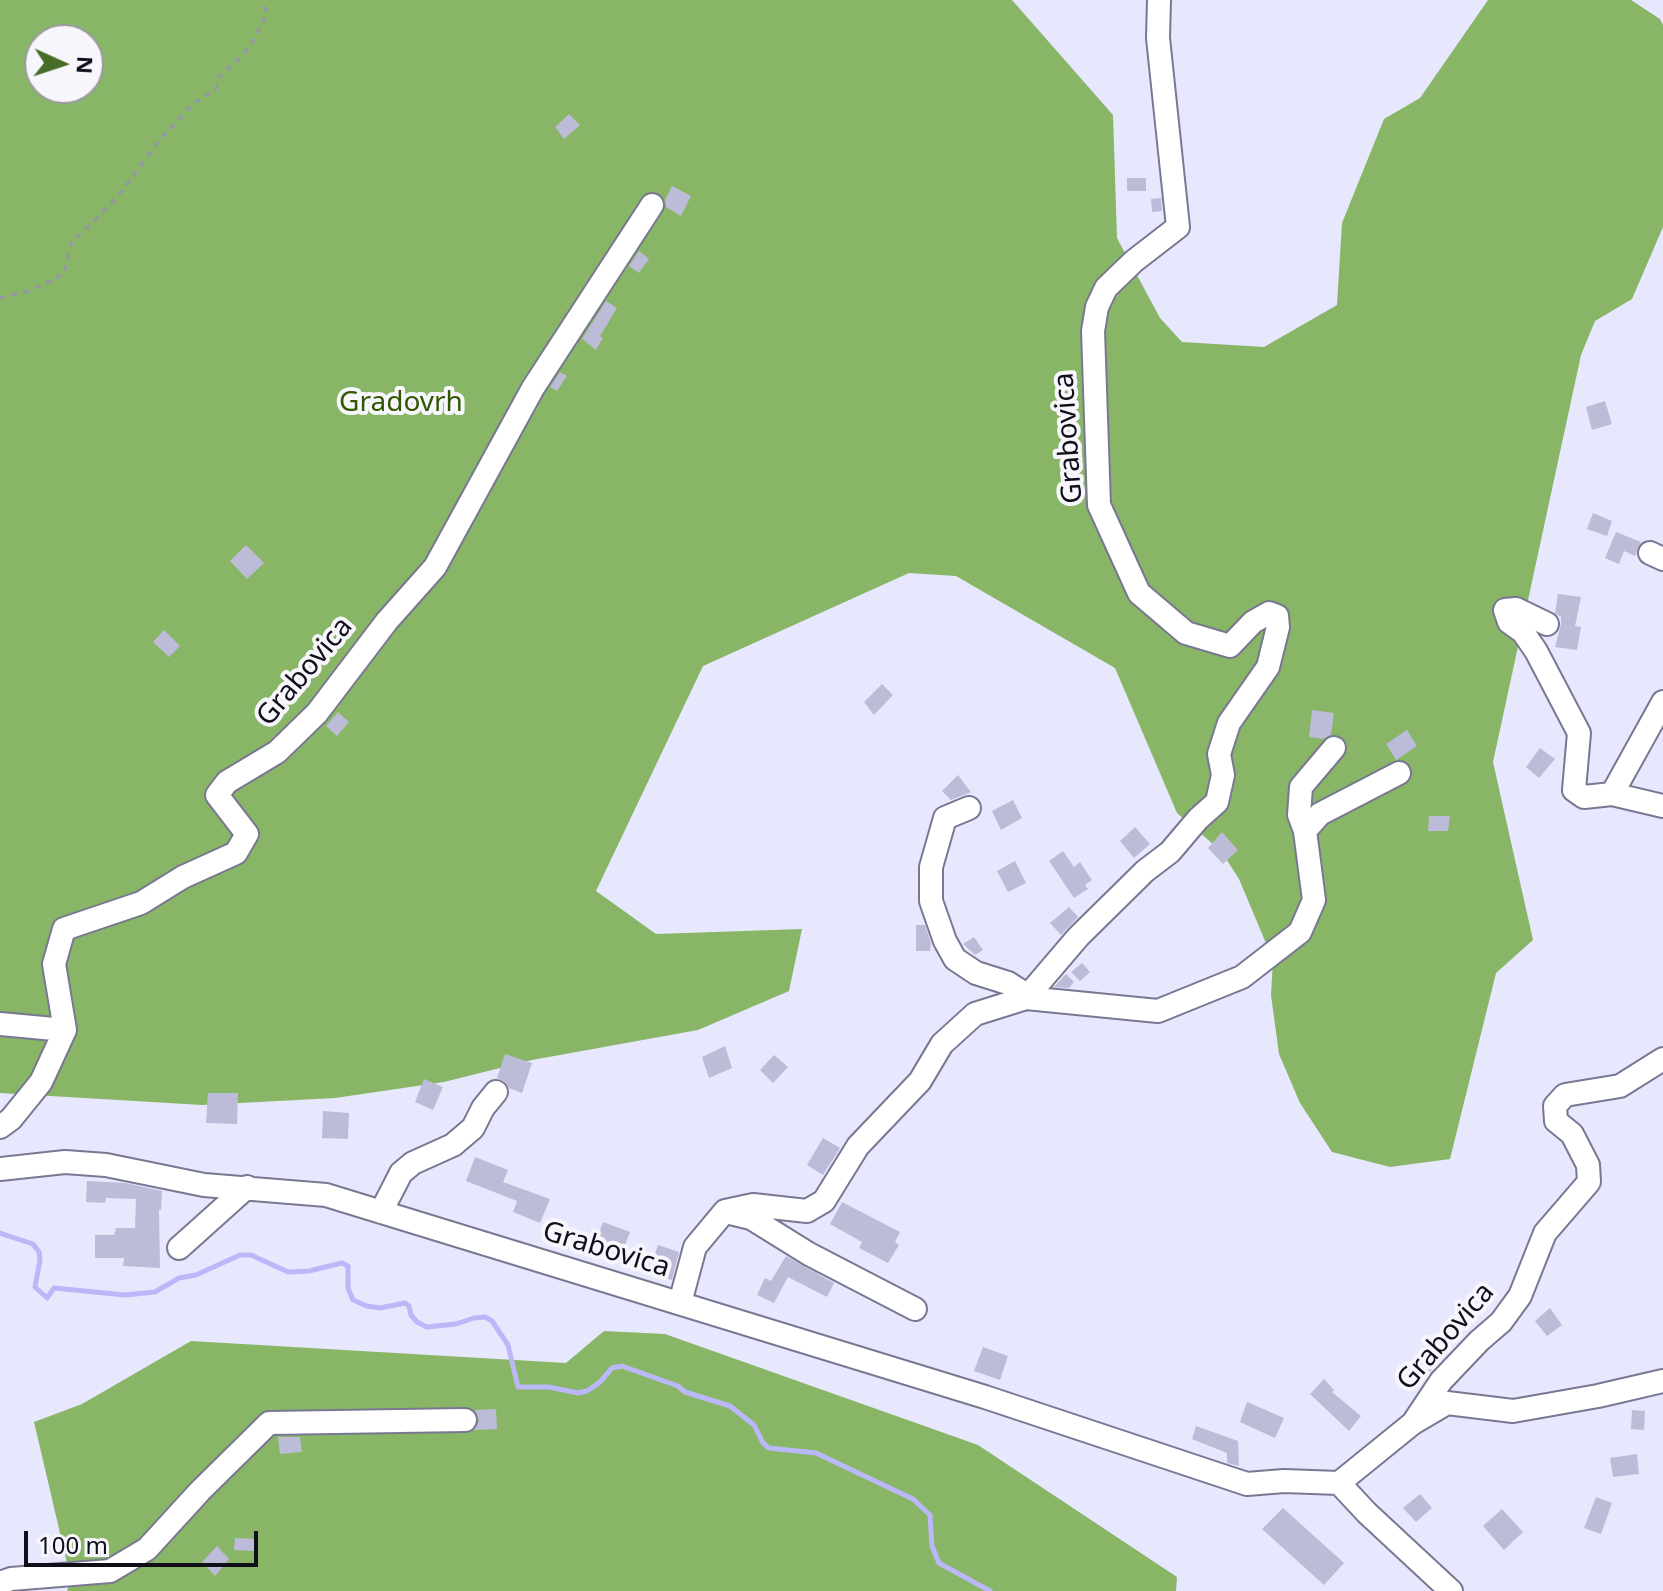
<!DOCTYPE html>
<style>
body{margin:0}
#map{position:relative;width:1663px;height:1591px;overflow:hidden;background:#e7e7fe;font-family:"Noto Sans",sans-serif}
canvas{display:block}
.north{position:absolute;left:24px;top:24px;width:80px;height:80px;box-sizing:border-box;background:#f6f6fc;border:2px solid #9a9aa1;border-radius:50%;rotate:93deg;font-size:22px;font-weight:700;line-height:32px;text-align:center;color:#100f19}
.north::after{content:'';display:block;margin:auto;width:28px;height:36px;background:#476d26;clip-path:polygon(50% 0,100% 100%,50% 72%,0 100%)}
.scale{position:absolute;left:24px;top:1531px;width:234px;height:36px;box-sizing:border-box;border:4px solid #100f19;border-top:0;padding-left:10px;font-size:24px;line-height:28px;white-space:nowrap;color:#100f19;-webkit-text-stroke:6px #f6f6fc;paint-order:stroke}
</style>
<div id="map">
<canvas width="1663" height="1591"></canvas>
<div class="north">N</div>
<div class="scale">100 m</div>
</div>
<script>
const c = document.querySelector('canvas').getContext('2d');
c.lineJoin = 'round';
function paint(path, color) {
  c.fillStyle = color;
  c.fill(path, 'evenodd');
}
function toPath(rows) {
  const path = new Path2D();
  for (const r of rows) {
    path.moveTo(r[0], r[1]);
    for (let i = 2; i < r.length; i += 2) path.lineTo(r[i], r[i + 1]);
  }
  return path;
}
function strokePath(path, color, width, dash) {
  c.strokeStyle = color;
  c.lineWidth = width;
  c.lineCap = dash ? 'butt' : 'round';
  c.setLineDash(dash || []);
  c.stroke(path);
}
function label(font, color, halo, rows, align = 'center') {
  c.font = font + ' "Noto Sans",sans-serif';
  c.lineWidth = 8;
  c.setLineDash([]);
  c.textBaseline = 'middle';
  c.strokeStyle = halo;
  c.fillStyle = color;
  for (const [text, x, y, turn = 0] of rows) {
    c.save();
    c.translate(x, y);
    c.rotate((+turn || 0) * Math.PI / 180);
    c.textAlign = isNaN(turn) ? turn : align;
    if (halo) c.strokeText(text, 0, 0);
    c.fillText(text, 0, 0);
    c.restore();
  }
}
paint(toPath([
 [0,0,1012,0,1113,115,1117,238,1160,318,1182,342,1264,347,1337,305,1342,223,1384,119,1420,98,1488,0,1631,0,1660,19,1663,25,1663,227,1632,299,1595,321,1581,355,1493,762,1533,940,1496,973,1450,1159,1390,1167,1332,1152,1300,1103,1279,1054,1271,995,1273,960,1239,879,1221,851,1177,813,1115,668,956,576,909,573,703,666,596,891,656,934,802,929,789,991,698,1030,532,1060,444,1082,335,1098,202,1105,0,1093],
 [40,40,88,40,88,88,40,88],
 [604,1331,665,1334,978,1445,1177,1577,1176,1591,67,1591,71,1580,34,1422,82,1404,191,1341,566,1363]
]), '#88b566');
strokePath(toPath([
 [0,1233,33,1244,39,1252,40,1260,35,1287,47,1298,54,1288,125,1295,155,1292,179,1278,196,1275,240,1255,251,1255,288,1272,309,1271,342,1263,348,1266,348,1288,353,1300,367,1306,380,1308,405,1303,409,1306,411,1315,417,1322,427,1327,456,1324,474,1318,485,1317,492,1321,508,1345,518,1387,549,1387,578,1393,587,1391,600,1382,612,1368,622,1366,678,1386,685,1392,730,1406,754,1425,763,1443,769,1448,816,1453,913,1499,930,1515,932,1546,939,1563,990,1591]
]), '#bbb8fa', 5);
paint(toPath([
 [569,114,580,125,564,139,555,127],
 [1127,178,1146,178,1146,191,1127,191],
 [672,186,691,196,681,216,666,207,665,200],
 [1161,198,1162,211,1152,212,1151,199],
 [639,251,649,259,639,273,629,266],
 [606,301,617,308,600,336,603,338,596,350,582,339],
 [560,372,567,376,557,391,550,387],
 [1605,401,1612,424,1592,430,1586,407],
 [1593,513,1612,521,1607,536,1587,529],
 [1616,532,1641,542,1635,556,1624,551,1619,564,1605,558],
 [246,545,264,563,247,579,230,561],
 [1558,594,1581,597,1575,626,1581,627,1577,650,1555,647,1561,624,1561,617,1555,613],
 [164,630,180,646,169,657,153,642],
 [882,684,893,695,874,715,864,702],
 [1312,710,1334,713,1331,735,1323,739,1309,737],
 [338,712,349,722,337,736,326,726],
 [1407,730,1417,746,1396,760,1386,744],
 [1540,748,1555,759,1539,778,1526,767],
 [958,775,971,792,951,800,942,791],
 [1013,800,1022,818,1001,830,992,811],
 [1429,816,1450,816,1448,831,1428,831],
 [1135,827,1150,844,1134,858,1120,841],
 [1222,832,1238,850,1223,864,1208,848],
 [1063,851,1074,867,1080,862,1092,880,1085,885,1088,889,1074,898,1049,861],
 [1015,861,1026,883,1008,892,997,871],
 [1069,907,1078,917,1061,935,1050,923],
 [916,925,925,925,931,943,930,951,916,951],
 [974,937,983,950,975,955,963,944],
 [1082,963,1090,972,1080,981,1071,972],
 [1066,974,1074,982,1069,988,1054,987],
 [725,1046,732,1068,709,1078,702,1057],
 [505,1054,532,1063,522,1093,509,1088,505,1082,497,1078],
 [774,1055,788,1067,773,1083,760,1070],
 [424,1079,443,1087,433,1110,415,1102],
 [208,1093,238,1093,237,1124,206,1123],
 [323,1111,349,1113,348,1139,322,1138],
 [823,1138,840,1148,823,1175,807,1165],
 [475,1157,508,1170,503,1182,550,1199,540,1223,513,1212,517,1201,466,1181],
 [87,1181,125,1183,162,1191,161,1210,159,1210,160,1268,123,1266,124,1258,95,1258,95,1235,114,1235,116,1228,135,1228,136,1199,106,1198,105,1203,86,1202],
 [842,1202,900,1232,895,1242,899,1245,888,1263,859,1248,862,1242,830,1224],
 [603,1222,630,1232,621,1256,594,1247],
 [658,1245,679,1252,672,1280,649,1273],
 [786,1256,834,1283,827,1297,788,1277,774,1303,757,1295,765,1278,771,1281],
 [1550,1308,1562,1325,1547,1336,1535,1321],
 [983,1347,1008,1356,1000,1380,974,1371],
 [1421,1357,1433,1369,1414,1386,1402,1374],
 [1324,1379,1334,1390,1332,1392,1361,1416,1349,1431,1310,1394],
 [1247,1402,1284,1418,1275,1438,1240,1422],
 [496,1409,497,1429,474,1430,479,1421,475,1410],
 [1632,1410,1645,1411,1644,1430,1631,1429],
 [1196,1426,1238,1441,1239,1466,1227,1463,1227,1453,1192,1439],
 [278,1437,300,1437,302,1452,280,1454],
 [1637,1454,1639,1474,1613,1477,1610,1458],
 [1420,1494,1432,1508,1416,1522,1403,1508],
 [1596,1497,1612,1503,1601,1534,1584,1528],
 [1283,1508,1344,1563,1324,1585,1262,1529],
 [1502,1509,1523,1532,1504,1550,1483,1526],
 [235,1538,255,1539,254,1551,234,1550],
 [217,1546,229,1559,215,1576,202,1562]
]), '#bcbcd8');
const minor = toPath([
 [1650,553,1663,559],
 [1547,624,1516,609,1505,610,1509,622,1523,632,1536,651,1579,733,1574,790,1584,797,1612,794],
 [1663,702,1612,794,1663,806],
 [969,808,945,818,931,867,931,901,945,941,955,959,976,973,1008,983,1022,992,1026,998,1078,937,1145,871,1170,852,1198,819,1217,802,1223,775,1219,754,1229,723,1268,667,1278,627,1277,616,1269,613,1253,622,1230,646,1186,633,1139,593,1099,505,1093,331,1097,307,1106,288,1134,261,1178,227,1158,38,1159,0],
 [1305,831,1320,814,1399,773],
 [0,1024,65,1030],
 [0,1127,11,1119,41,1082,65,1030,54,964,64,929,141,903,183,877,236,853,247,834,217,795,227,782,277,752,317,713,387,621,435,567,533,388,652,205],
 [0,1169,65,1162,106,1165,204,1185,326,1195,985,1397,1247,1484,1284,1481,1339,1483,1367,1513,1451,1591],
 [381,1212,401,1173,413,1163,453,1145,473,1128,483,1108,496,1092],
 [726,1212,751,1218,809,1254,915,1309],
 [179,1248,247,1187],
 [680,1303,695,1247,725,1211,753,1205,807,1211,824,1201,858,1146,920,1081,942,1044,975,1014,1026,998,1158,1011,1242,977,1300,932,1314,900,1305,831,1299,815,1301,787,1334,748],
 [1413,1423,1441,1381,1479,1341,1501,1322,1520,1296,1545,1233,1589,1182,1588,1165,1572,1134,1556,1121,1555,1106,1565,1095,1620,1086,1663,1059],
 [1339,1483,1413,1423,1447,1403,1513,1411,1598,1396,1663,1381],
 [0,1583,11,1579,110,1571,147,1549,200,1491,269,1423,465,1420]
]);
strokePath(minor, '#797892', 26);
strokePath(toPath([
 [0,298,32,290,64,274,71,244,118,196,161,138,193,104,216,89,218,78,241,57,252,43,267,14,263,0]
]), '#9796a9', 3, [6, 6]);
strokePath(minor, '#fff', 22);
label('28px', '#315800', '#f6f6fc', [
 ["Gradovrh",401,403]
]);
label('28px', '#100f19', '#f6f6fc', [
 ["Grabovica",1069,438,-94],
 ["Grabovica",305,672,-50],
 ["Grabovica",606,1250,17],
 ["Grabovica",1446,1337,-49]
]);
</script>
